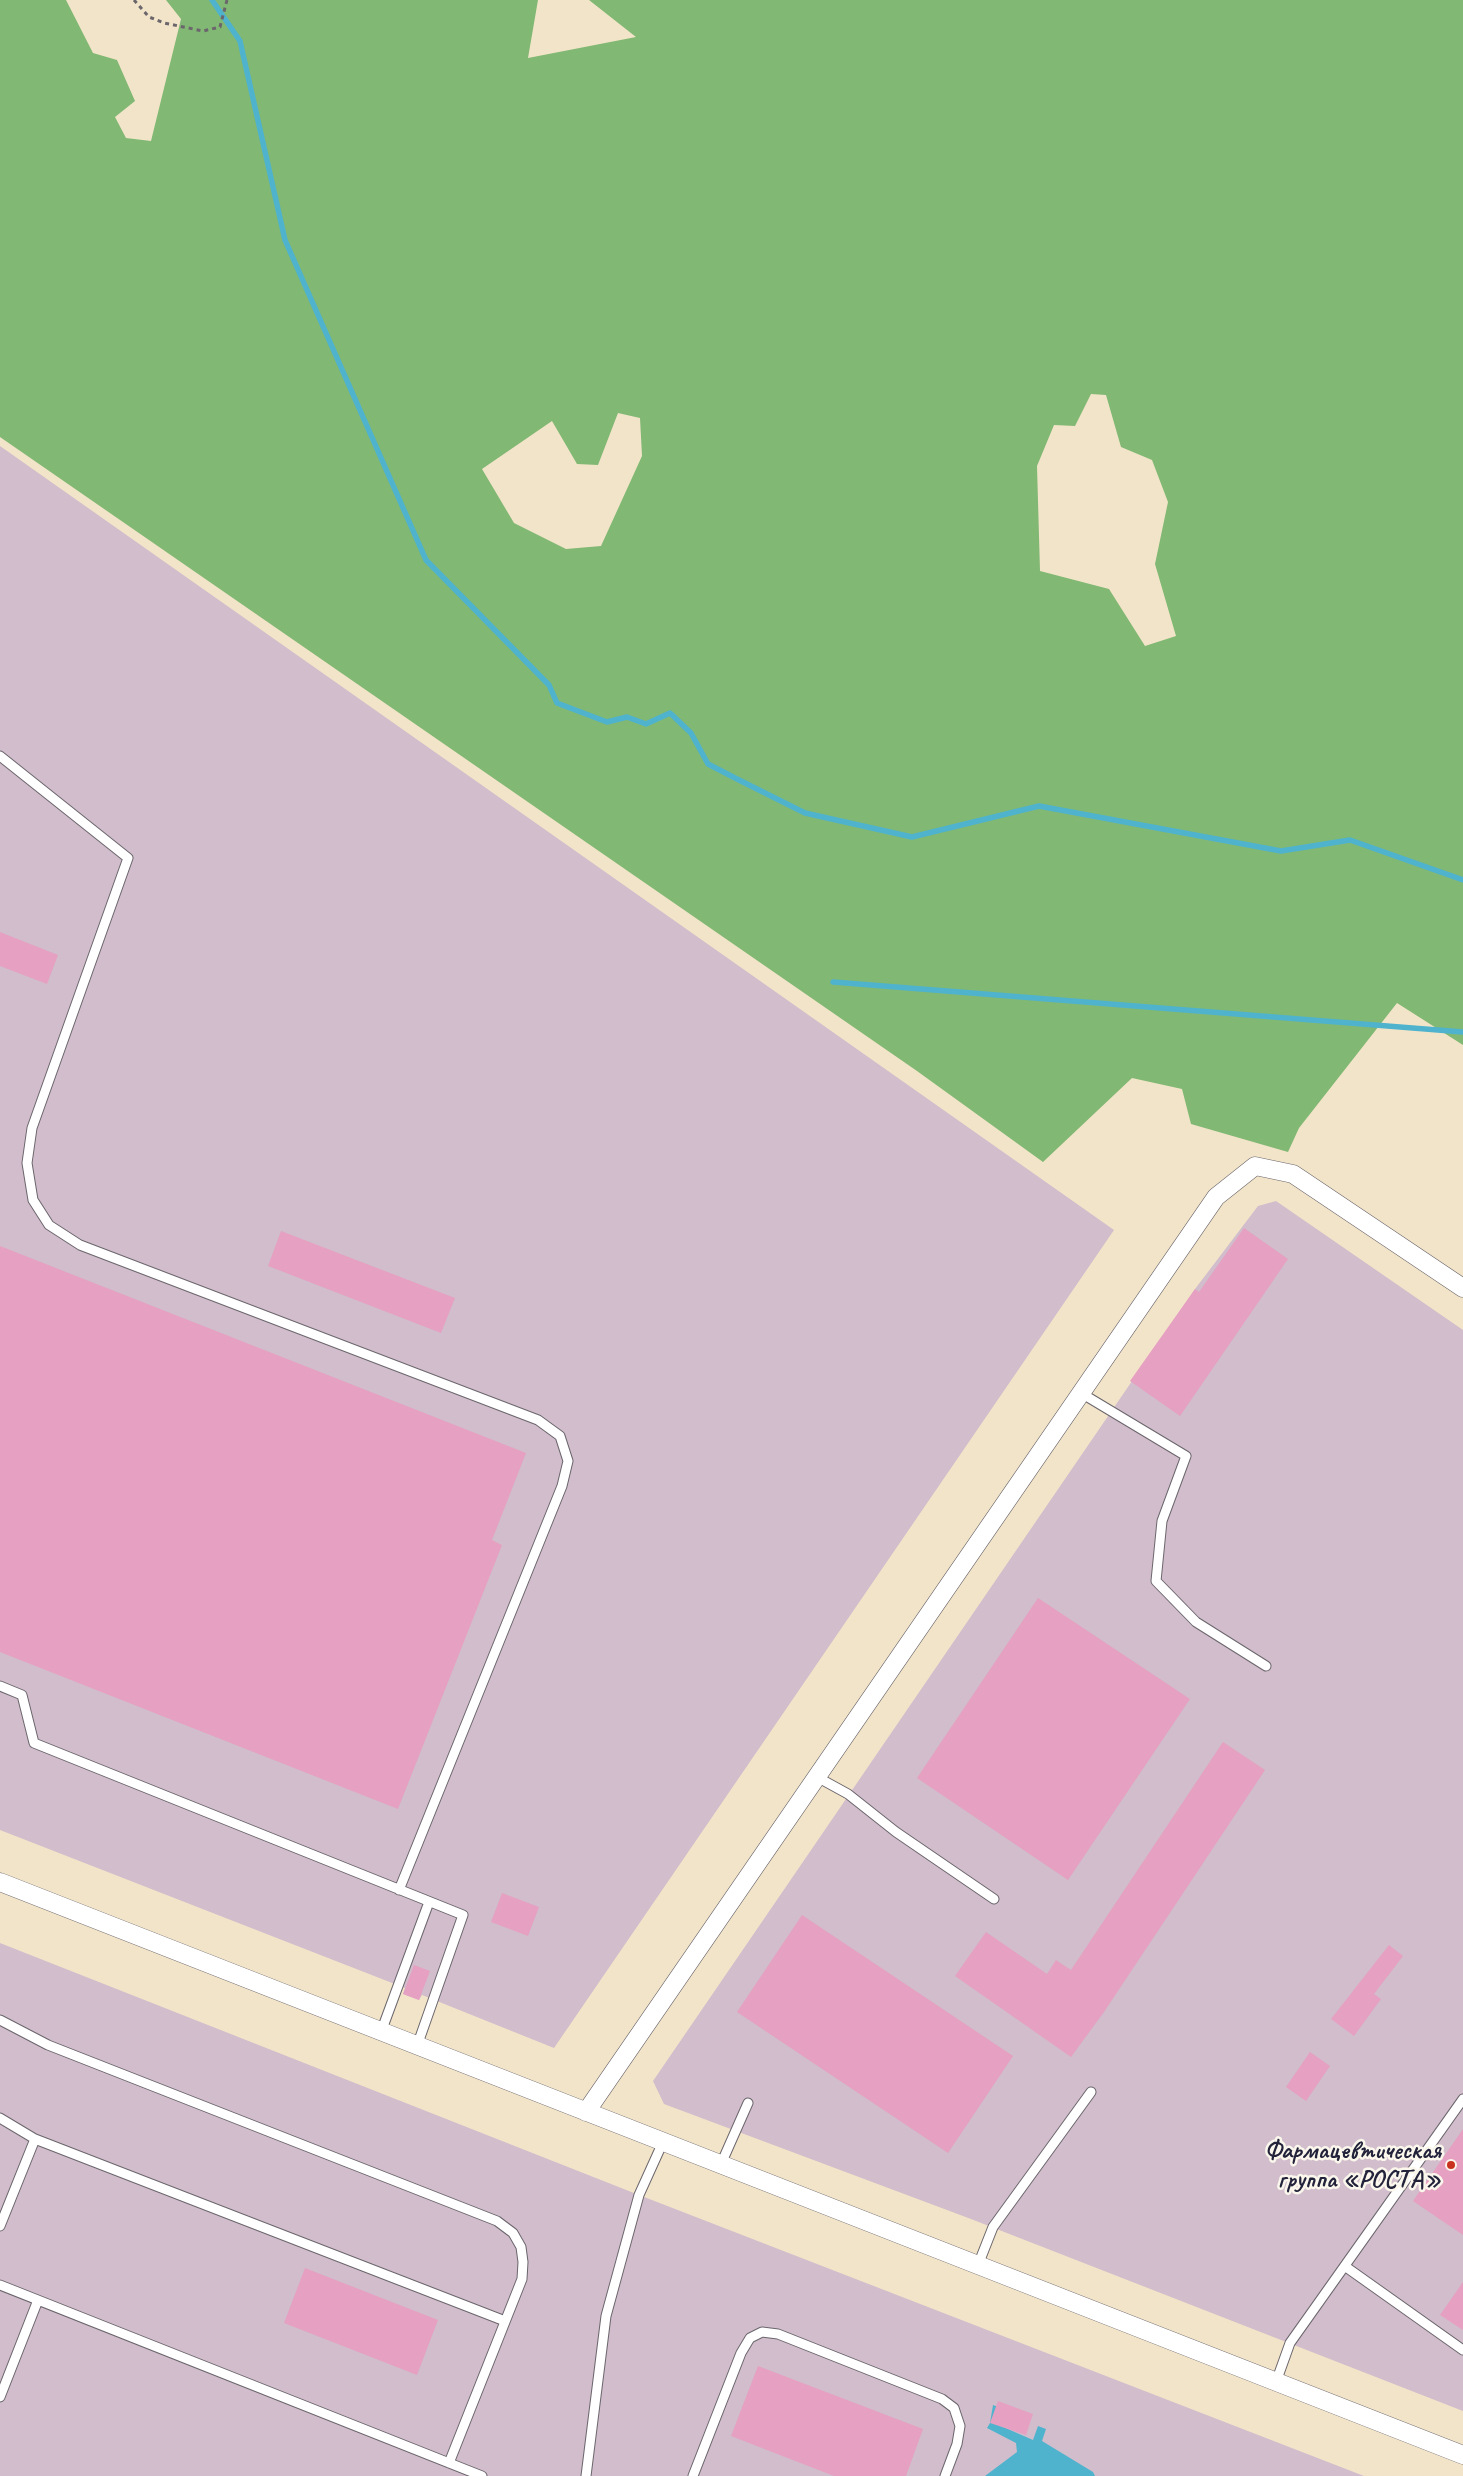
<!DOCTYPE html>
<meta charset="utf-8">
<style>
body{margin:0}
canvas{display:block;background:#f2e4c8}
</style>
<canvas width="1463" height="2476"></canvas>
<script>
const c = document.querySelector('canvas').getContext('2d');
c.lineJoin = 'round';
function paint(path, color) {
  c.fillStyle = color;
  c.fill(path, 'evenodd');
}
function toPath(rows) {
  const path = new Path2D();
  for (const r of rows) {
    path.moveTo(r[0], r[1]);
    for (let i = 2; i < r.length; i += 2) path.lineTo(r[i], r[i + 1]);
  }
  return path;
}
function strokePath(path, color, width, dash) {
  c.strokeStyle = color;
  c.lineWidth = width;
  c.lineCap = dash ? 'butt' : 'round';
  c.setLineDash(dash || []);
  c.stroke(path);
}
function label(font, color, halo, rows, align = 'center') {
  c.font = font + ' Caveat,sans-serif';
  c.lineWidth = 5;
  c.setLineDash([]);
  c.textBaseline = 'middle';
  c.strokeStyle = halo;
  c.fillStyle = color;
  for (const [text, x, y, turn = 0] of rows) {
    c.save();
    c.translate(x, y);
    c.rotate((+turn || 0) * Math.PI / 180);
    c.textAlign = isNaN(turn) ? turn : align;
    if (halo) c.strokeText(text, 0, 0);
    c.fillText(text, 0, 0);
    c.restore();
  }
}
paint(toPath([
 [0,446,1114,1230,554,2048,422,1995,419,2000,403,1994,405,1988,0,1830],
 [1276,1201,1463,1330,1463,2411,971,2219,664,2104,653,2081,1195,1289,1258,1206],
 [0,1943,639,2195,1364,2476,0,2476]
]), '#d1bdcc');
paint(toPath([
 [0,0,66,0,93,53,117,60,135,101,115,117,126,138,151,141,181,19,166,0,538,0,528,58,636,37,589,0,1463,0,1463,1045,1397,1003,1299,1128,1288,1152,1191,1124,1182,1089,1132,1078,1043,1162,917,1071,0,437],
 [1091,394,1106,395,1121,447,1152,460,1168,502,1155,564,1176,636,1145,646,1109,589,1040,571,1037,466,1054,425,1075,426],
 [618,413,640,418,642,456,601,546,566,549,514,523,482,469,552,421,577,464,598,465]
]), '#81b874');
paint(toPath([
 [993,2405,1006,2410,1001,2426,1033,2440,1038,2426,1046,2429,1042,2441,1093,2472,1095,2476,985,2476,1017,2452,1016,2443,987,2428,990,2423]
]), '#4fb3ce');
strokePath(toPath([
 [212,0,240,41,285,240,426,560,549,685,557,703,607,722,627,717,646,724,670,713,691,733,708,764,737,779,805,813,912,837,1039,806,1281,851,1350,840,1463,880],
 [833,982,1463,1032]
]), '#4fb3ce', 5.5);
paint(toPath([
 [0,932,58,955,47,984,0,966],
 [1244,1228,1288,1259,1180,1416,1130,1381,1195,1289,1199,1292],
 [281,1231,455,1298,441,1333,268,1266],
 [0,1246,526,1453,492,1540,502,1545,398,1809,0,1652],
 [1038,1598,1190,1699,1068,1880,917,1778],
 [1223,1742,1265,1770,1104,2012,1071,2057,955,1976,986,1932,1047,1974,1056,1960,1071,1970],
 [502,1893,539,1907,528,1936,491,1922],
 [802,1915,1013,2056,948,2153,737,2012],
 [1389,1945,1403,1956,1374,1994,1381,1999,1354,2036,1331,2019],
 [414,1965,430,1971,419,2000,403,1994],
 [1310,2052,1330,2066,1306,2101,1286,2087],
 [1463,2129,1463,2235,1413,2201],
 [305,2268,438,2320,417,2375,284,2323],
 [1463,2282,1463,2330,1440,2315],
 [758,2366,923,2429,906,2476,834,2476,731,2436],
 [998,2401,1033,2414,1026,2435,990,2423]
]), '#e6a0c1');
const lane = toPath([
 [0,756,128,858,32,1128,27,1163,33,1200,49,1225,80,1245,538,1420,560,1436,568,1461,562,1486,399,1890],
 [1081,1393,1186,1456,1162,1521,1156,1581,1196,1622,1266,1666],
 [0,1686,22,1695,34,1743,463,1915,417,2046],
 [817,1777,848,1794,896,1832,994,1899],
 [0,2020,48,2045,497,2221,513,2233,521,2247,523,2262,522,2279,449,2463],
 [381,2032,429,1902],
 [0,2118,35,2139,505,2321],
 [721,2164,748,2103],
 [0,2226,35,2139],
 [978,2265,993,2227,1091,2092],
 [1346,2267,1463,2350],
 [0,2285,482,2476],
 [1276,2382,1290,2343,1463,2099],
 [0,2397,38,2300],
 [586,2476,606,2316,639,2195,663,2142],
 [693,2476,741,2353,750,2338,762,2332,778,2334,942,2399,954,2408,960,2426,957,2444,945,2476]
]);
const street = toPath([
 [0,1882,1463,2455],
 [586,2112,1216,1197,1255,1166,1293,1174,1463,1288]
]);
strokePath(lane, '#6b666c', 11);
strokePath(street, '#6b666c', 19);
strokePath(toPath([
 [134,0,149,17,164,23,203,31,220,27,227,0]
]), '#6b666c', 3, [4, 4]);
strokePath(lane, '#fff', 9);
strokePath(street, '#fff', 18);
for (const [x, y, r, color] of [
 [1451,2165,5,"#c8321e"]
]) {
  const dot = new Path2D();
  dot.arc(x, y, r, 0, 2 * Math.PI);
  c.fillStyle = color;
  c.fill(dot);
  strokePath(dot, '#fbf7ec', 2);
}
label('bold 25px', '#22223b', '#fbf7ec', [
 ["Фармацевтическая",1441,2151],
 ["группа «РОСТА»",1441,2180]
], 'right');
</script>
